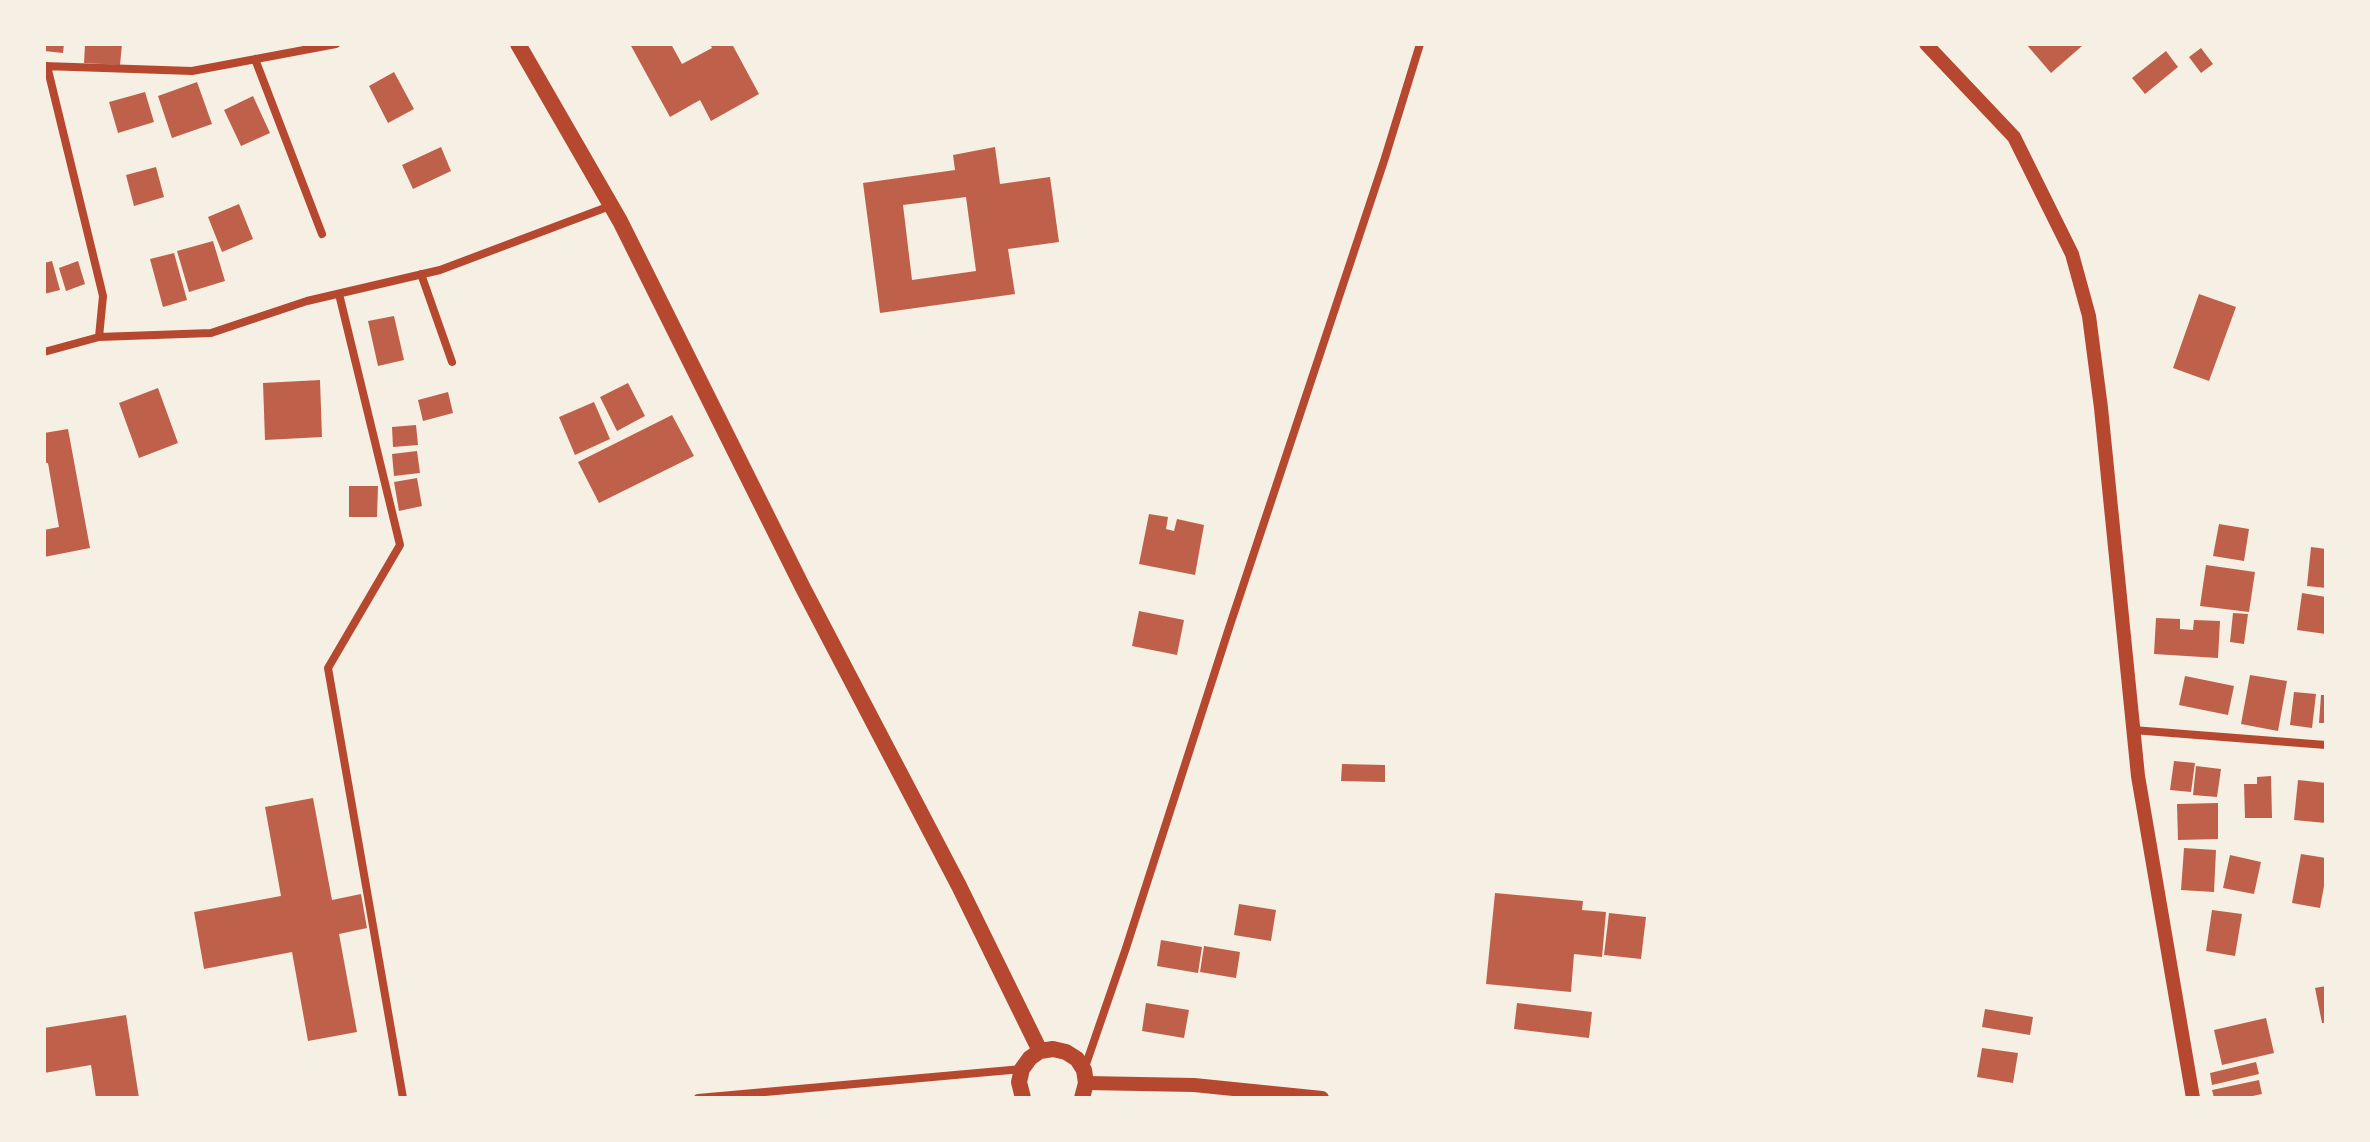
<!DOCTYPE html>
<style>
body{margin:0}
#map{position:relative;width:2370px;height:1142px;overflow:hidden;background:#f6efe4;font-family:Inter,sans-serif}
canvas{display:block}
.frame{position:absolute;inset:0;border:46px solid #f6efe4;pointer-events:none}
</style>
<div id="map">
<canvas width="2370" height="1142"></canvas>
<div class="frame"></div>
</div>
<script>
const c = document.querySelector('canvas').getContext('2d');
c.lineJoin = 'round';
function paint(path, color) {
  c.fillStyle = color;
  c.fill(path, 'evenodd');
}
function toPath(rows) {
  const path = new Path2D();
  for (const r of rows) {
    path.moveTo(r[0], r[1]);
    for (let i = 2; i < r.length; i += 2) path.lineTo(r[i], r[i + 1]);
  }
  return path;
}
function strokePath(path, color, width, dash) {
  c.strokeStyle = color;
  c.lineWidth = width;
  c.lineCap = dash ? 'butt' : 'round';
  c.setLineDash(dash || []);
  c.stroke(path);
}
paint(toPath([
 [44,44,64,44,63,53,44,51],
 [85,44,122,44,120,65,84,63],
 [630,44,671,44,682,64,712,48,710,44,732,44,759,94,711,121,700,100,670,117],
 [2026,44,2080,44,2082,46,2051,73],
 [2201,48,2213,64,2201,73,2189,57],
 [2166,51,2178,67,2145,94,2132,78],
 [394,72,414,109,388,123,369,86],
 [197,82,212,124,172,138,158,96],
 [145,92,154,122,118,133,109,102],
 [253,96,270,133,241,146,224,110],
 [441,147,451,171,413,189,402,165],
 [995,147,1000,184,1050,177,1059,242,1008,249,1015,294,880,313,863,183,955,170,953,155],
 [966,197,976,271,912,280,903,205],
 [156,167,164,197,134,206,126,175],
 [239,204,253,239,222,252,208,217],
 [213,241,225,281,189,292,177,251],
 [174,253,187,300,163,307,150,259],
 [52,261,60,290,44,294,44,263],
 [78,261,85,284,66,291,59,268],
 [2199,294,2236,307,2209,381,2173,368],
 [394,316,404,360,378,366,368,321],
 [320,380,322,437,265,440,263,383],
 [628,383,645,416,617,431,600,397],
 [158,388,178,443,139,458,119,403],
 [448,392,453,413,423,421,418,400],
 [594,402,610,439,575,455,559,417],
 [672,415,694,456,599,503,578,462],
 [416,425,418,445,393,447,392,427],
 [68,429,90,548,44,557,44,530,59,527,48,463,44,463,44,433],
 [417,451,420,473,394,476,392,454],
 [417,478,422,506,399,511,394,482],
 [349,486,378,486,377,517,349,517],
 [1149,514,1168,517,1166,529,1174,531,1177,519,1204,525,1195,575,1139,564],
 [2219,524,2249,529,2244,561,2213,556],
 [2311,547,2326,549,2326,588,2307,586],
 [2206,565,2255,572,2249,612,2200,606],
 [2302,593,2326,597,2326,634,2297,630],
 [1139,611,1184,620,1177,655,1132,646],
 [2233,613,2248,614,2244,644,2230,642],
 [2156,618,2180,619,2180,629,2193,630,2194,620,2220,621,2218,658,2154,654],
 [2250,675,2287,681,2278,731,2241,724],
 [2185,676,2234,686,2228,715,2179,705],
 [2294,692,2316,694,2312,728,2290,725],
 [2321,695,2326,695,2326,723,2319,723],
 [2174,761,2195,763,2191,792,2170,790],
 [1342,764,1385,765,1385,782,1341,781],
 [2196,766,2221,769,2217,797,2193,795],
 [2271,776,2272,818,2245,818,2244,784,2257,784,2257,777],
 [2298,780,2326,783,2326,823,2294,820],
 [313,798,332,900,361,894,367,928,339,934,357,1032,308,1041,292,952,204,969,194,912,281,896,265,807],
 [2218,803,2218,839,2178,840,2177,804],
 [2184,848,2216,850,2214,892,2181,890],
 [2301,854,2326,858,2326,875,2320,908,2292,903],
 [2230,855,2261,862,2254,894,2223,888],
 [1495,893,1583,901,1582,910,1606,912,1602,957,1574,954,1571,992,1486,984],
 [1239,904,1276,910,1271,941,1234,935],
 [2212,910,2242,914,2235,956,2206,951],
 [1609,913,1646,917,1641,959,1604,955],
 [1161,940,1202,947,1198,973,1157,966],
 [1204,946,1240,952,1236,978,1200,972],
 [2326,986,2326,1023,2322,1023,2315,988],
 [1146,1003,1189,1010,1184,1038,1142,1031],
 [1517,1003,1592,1012,1589,1038,1514,1029],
 [1985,1009,2033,1017,2030,1035,1982,1027],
 [126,1015,139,1098,96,1098,91,1065,44,1073,44,1028],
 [2266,1018,2274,1053,2222,1065,2214,1030],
 [1982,1048,2018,1053,2013,1083,1977,1077],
 [2256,1062,2259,1074,2212,1085,2210,1073],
 [2259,1080,2262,1094,2243,1098,2214,1098,2212,1090]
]), '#bf614a');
strokePath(toPath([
 [255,59,322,234],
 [44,66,192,71,336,44],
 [47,66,103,296,99,337],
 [421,274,452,362],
 [339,294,400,545,328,668,403,1098],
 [44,352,99,337,211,333,307,301,440,270,610,206],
 [2133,730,2326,745],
 [1084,1070,1126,948,1229,628,1384,161,1420,44],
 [698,1098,1022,1069]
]), '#b5482f', 8);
strokePath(toPath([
 [1926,44,2014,137,2072,254,2089,316,2101,408,2138,776,2193,1098],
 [1086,1083,1194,1085,1322,1098]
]), '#b5482f', 14);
strokePath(toPath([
 [518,44,620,221,803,588,959,886,1040,1051],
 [1023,1098,1019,1082,1022,1069,1030,1058,1040,1051,1053,1049,1066,1052,1077,1059,1084,1070,1086,1083,1082,1098]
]), '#b5482f', 16);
</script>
